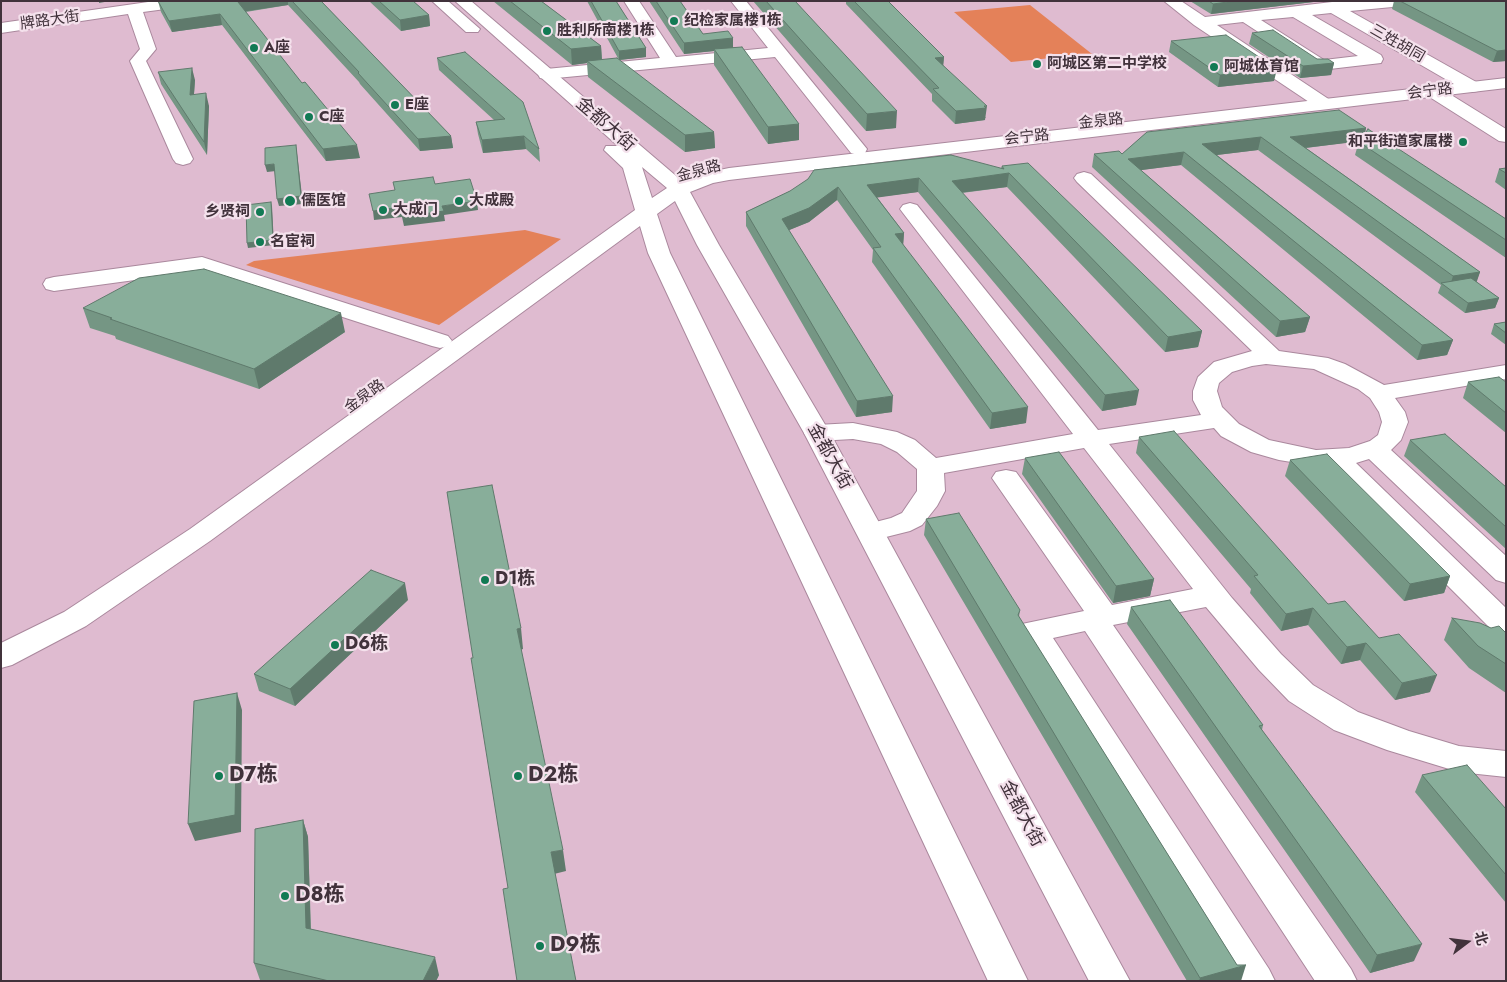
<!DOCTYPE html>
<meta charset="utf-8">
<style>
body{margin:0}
#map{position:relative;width:1507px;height:982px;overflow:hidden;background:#dfbbd0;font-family:Jost,"Noto Sans SC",sans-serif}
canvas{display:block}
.frame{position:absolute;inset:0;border:2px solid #41323b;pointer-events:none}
.north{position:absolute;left:1442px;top:917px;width:50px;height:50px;-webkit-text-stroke:4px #f4e1ec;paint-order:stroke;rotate:75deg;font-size:14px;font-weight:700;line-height:20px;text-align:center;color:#41323b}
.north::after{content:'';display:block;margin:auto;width:18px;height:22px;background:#41323b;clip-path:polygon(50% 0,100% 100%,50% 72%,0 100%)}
</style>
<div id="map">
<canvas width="1507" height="982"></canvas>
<div class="frame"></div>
<div class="north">北</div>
</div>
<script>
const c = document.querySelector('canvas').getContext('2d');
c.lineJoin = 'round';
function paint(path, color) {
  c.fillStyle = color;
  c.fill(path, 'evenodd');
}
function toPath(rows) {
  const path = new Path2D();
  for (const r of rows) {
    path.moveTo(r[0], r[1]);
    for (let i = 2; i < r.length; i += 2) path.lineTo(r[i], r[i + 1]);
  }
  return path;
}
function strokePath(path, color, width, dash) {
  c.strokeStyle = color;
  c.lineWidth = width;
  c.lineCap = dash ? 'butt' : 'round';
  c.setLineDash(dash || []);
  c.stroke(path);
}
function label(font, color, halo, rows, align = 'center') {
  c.font = font + ' Jost,"Noto Sans SC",sans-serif';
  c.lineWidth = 4.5;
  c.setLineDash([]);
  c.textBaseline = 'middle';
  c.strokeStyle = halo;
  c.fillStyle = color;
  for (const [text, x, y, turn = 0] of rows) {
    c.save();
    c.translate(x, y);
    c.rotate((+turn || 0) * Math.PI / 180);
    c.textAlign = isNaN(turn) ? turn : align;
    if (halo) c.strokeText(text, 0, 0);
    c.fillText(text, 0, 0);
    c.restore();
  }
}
paint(toPath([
 [1030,5,1092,54,1011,62,954,12],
 [525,230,561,239,439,325,246,265,254,261]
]), '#e48159');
const minor = toPath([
 [155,1,195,1,193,4,188,6,143,12,156,49,146,61,193,159,190,163,183,165,176,163,173,159,130,61,140,49,128,14,1,33,1,23,155,1],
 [624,1,639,1,676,57,768,48,731,1,746,1,867,149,865,153,858,155,851,153,775,57,546,79,540,78,538,74,540,70,546,69,660,58,624,1],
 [1164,1,1181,1,1205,17,1332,2,1410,1,1408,4,1403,6,1350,11,1478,83,1481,87,1478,91,1472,92,1466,91,1331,13,1312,15,1381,55,1383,59,1381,63,1321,70,1315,69,1243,22,1217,25,1330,100,1333,104,1330,108,1324,109,1318,108,1194,25,1164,1],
 [1293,17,1358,56,1324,60,1261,20,1293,17],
 [1434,87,1440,88,1506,129,1506,142,1499,141,1428,96,1425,92,1428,88,1434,87],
 [1084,172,1091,174,1279,351,1328,358,1345,364,1384,385,1506,365,1506,379,1395,398,1405,412,1408,422,1401,440,1391,450,1506,556,1506,583,1496,580,1369,459,1356,463,1506,608,1506,636,1495,633,1327,465,1316,466,1279,460,1251,452,1221,436,1214,428,1109,444,1232,598,1281,654,1313,685,1358,712,1409,731,1459,746,1506,751,1506,777,1459,772,1387,750,1334,730,1289,701,1259,670,1206,607,1113,625,1351,969,1357,981,1315,981,1085,631,1053,638,1269,969,1275,981,1233,981,1017,631,1022,624,1084,611,992,478,996,472,1006,470,1016,472,1112,605,1193,589,1084,448,944,473,945,491,937,506,922,525,910,531,870,541,860,538,856,532,860,526,891,518,902,513,917,491,917,469,897,452,881,444,853,439,817,441,808,439,804,433,808,427,817,425,853,423,897,432,915,440,936,458,1073,434,903,213,900,209,903,205,910,203,917,205,1098,430,1201,415,1193,400,1193,391,1198,377,1214,362,1252,351,1077,182,1074,178,1077,174,1084,172],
 [1266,364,1314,369,1358,389,1370,398,1379,412,1382,422,1378,435,1370,441,1349,448,1316,450,1269,440,1239,424,1222,407,1217,391,1219,383,1232,372,1252,366,1266,364],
 [202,257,448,336,452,341,448,346,440,348,432,346,201,271,54,291,46,289,43,284,46,279,54,277,202,257]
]);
const major = toPath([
 [432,1,448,1,480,29,478,32,466,32,432,1],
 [455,1,471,1,682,181,701,174,729,168,1506,78,1506,88,729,180,713,183,690,192,719,245,830,433,1130,981,1089,981,804,433,697,245,675,201,657,214,670,253,1028,981,988,981,648,253,640,226,210,541,86,626,12,665,1,668,1,643,64,612,190,529,635,210,623,168,604,150,606,146,618,146,455,1],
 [642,167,667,188,652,198,642,167]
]);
strokePath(minor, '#aa889d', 2);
strokePath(major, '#aa889d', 2);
paint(minor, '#fff');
paint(major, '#fff');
paint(toPath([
 [158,1,321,1,451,136,453,148,420,151,360,84,359,82,288,5,246,12,360,158,326,161,222,25,172,32,161,12],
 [369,1,413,1,429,15,430,26,401,31],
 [493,1,541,1,601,46,602,60,714,132,715,148,685,152,588,77,587,63,572,65],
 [587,1,616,1,646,48,646,57,619,60],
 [649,1,680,1,703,34,733,38,733,47,799,124,799,140,768,144,714,65,714,51,684,54],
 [753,1,795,1,896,128,866,131],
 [846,1,888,1,944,57,943,65,986,118,985,118,985,120,955,124,932,101,932,94,846,4],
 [1190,1,1322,1,1211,14],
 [1394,1,1506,1,1506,61,1493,62,1392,9],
 [1252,33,1317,59,1334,63,1331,75,1300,78,1249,44],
 [1171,41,1274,81,1218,87,1169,52],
 [437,58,539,149,540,162,526,149,483,153,478,134,476,122,494,120,439,70],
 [158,72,195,80,194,94,209,106,207,155,161,84],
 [1366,128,1365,133,1506,219,1506,258,1355,155,1359,141,1306,148,1480,272,1476,282,1499,298,1495,308,1465,313,1438,293,1441,285,1258,150,1217,155,1453,340,1447,355,1417,360,1181,165,1141,170,1310,317,1305,332,1276,337,1092,167,1094,154,1122,154,1147,132],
 [1002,166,1202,331,1198,347,1165,352,1007,187,962,193,1136,405,1102,411,918,192,877,197,904,233,903,245,1026,423,990,429,872,262,873,250,837,200,809,222,789,230,892,412,856,417,746,226,746,212,790,191,1001,168],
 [1506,168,1506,190,1495,182,1499,169],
 [83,308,345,332,259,389,116,339,115,336,90,328],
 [1506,322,1506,345,1491,334,1494,324],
 [1468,382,1506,382,1506,433,1463,398],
 [1139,437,1328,604,1379,638,1430,692,1395,700,1360,660,1341,664,1308,625,1281,631,1250,593,1251,589,1136,453],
 [1410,440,1506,487,1506,549,1404,456],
 [1025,458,1154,579,1150,596,1113,603,1022,474],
 [1290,460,1450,576,1444,593,1404,601,1285,476],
 [926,519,1020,610,1019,617,1237,965,1241,981,1187,981,924,535],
 [408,600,295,706,259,691,254,674],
 [1131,607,1263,725,1262,730,1414,961,1370,973,1127,624],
 [1452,618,1506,633,1506,693,1469,668,1444,640],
 [1422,775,1506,809,1506,903,1415,792],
 [303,820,308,837,311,929,439,975,436,981,260,980,254,963]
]), '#759684');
paint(toPath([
 [99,1,110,1,99,3],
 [242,1,288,1,288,5,241,12,238,2],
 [1235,1,1322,1,1211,14,1213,4],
 [220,14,222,25,172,32,169,21],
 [429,15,430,26,401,31,400,20],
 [733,38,733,50,714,49,714,51,684,54,684,43],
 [601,46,602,62,587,61,587,63,572,65,571,49],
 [646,48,646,57,619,60,619,51],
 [1506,50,1506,61,1493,62,1497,51],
 [944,57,943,68,935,58],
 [1334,63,1331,75,1300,78,1303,66],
 [192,68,195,80,193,107,190,95],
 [1277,69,1274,81,1218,87,1220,75],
 [206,93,209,106,207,155,204,142],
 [987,106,985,120,955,124,956,111],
 [897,111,896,128,866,131,867,114],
 [799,124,799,140,768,144,768,127],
 [1366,128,1363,141,1287,150,1290,137],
 [714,132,715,148,685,152,685,135],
 [451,136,453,148,420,151,418,139],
 [524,136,526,149,483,153,482,140],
 [1261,137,1258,150,1200,157,1202,144],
 [296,145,303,204,279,206,277,199],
 [357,145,360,158,326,161,323,149],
 [1184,152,1181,165,1126,172,1128,159],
 [274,164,276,171,267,172,265,165],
 [1009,173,1007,187,950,194,952,181],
 [919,178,918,192,867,199,867,185],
 [838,187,837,200,809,222,782,233,782,219],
 [477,201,478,210,444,215,445,221,404,226,402,217,442,206],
 [271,202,272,206,274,245,248,248,247,243],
 [400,207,402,217,374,220,373,211],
 [904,233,903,247,895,234],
 [1480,272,1475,287,1449,289,1453,276],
 [1499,298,1495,308,1465,313,1468,303],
 [341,313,345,332,259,389,254,369],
 [1310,317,1305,332,1276,337,1280,321],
 [1202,331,1198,347,1165,352,1168,337],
 [1453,340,1447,355,1417,360,1422,345],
 [1139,390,1136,405,1102,411,1105,395],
 [893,396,892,412,856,417,857,401],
 [1028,407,1026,423,990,429,992,413],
 [1450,576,1444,593,1404,601,1410,584],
 [1154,579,1150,596,1113,603,1116,586],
 [405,583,408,600,295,706,290,689],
 [1313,608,1308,625,1281,631,1286,614],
 [521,628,523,649,520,650,517,629],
 [1366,643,1360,660,1341,664,1347,647],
 [1437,675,1430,692,1395,700,1402,683],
 [237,693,242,710,241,832,195,841,188,824],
 [303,820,308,837,311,945,306,928],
 [563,850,566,871,554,874,551,852],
 [1422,944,1414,961,1370,973,1377,955],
 [435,957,439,975,436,981,423,981],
 [1246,965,1241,981,1199,981,1200,978]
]), '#5f7a6c');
const building = toPath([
 [158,1,242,1,238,2,302,83,305,82,357,145,323,149,220,14,169,21,158,1],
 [292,1,321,1,451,136,418,139,358,73,359,72,292,1],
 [379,1,413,1,429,15,400,20,379,1],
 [510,1,541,1,601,46,571,49,510,1],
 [591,1,616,1,646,48,619,51,591,1],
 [656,1,680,1,703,34,728,31,733,38,684,43,656,1],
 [766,1,795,1,897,111,867,114,766,1],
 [854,1,888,1,944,57,935,58,987,106,984,106,986,108,956,111,933,89,939,88,854,1],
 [1209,1,1235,1,1213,4,1209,1],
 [1400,1,1506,1,1506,50,1497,51,1400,1],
 [1273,30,1317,59,1328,59,1334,63,1303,66,1252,33,1273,30],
 [1226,35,1277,69,1220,75,1171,41,1226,35],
 [742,47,799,124,768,127,714,49,742,47],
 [465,52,523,102,539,149,524,136,482,140,476,122,505,119,437,58,465,52],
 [617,58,714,132,685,135,587,61,617,58],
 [192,68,190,95,206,93,204,142,158,72,192,68],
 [1339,110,1366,128,1290,137,1480,272,1453,276,1261,137,1202,144,1453,340,1422,345,1184,152,1128,159,1310,317,1280,321,1094,154,1119,151,1122,154,1147,132,1339,110],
 [1368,129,1506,219,1506,240,1359,142,1368,129],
 [296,145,301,196,277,199,274,164,265,165,265,148,296,145],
 [951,155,1004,169,1002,166,1028,163,1202,331,1168,337,1009,173,952,181,1139,390,1105,395,919,178,867,185,904,233,895,234,1028,407,992,413,873,248,881,247,838,187,809,208,782,219,893,396,857,401,746,212,790,191,808,179,814,170,951,155],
 [1506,168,1506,173,1499,169,1506,168],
 [433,177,435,184,470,179,477,201,442,206,444,211,402,217,400,207,373,211,369,194,395,190,393,182,433,177],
 [271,202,273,240,247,243,246,205,271,202],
 [204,269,341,313,254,369,110,319,112,318,83,308,139,278,204,269],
 [1471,278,1499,298,1468,303,1441,283,1471,278],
 [1506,322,1506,333,1494,324,1506,322],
 [1499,377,1506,382,1506,413,1468,382,1499,377],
 [1174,431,1328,604,1345,601,1379,638,1399,634,1437,675,1402,683,1366,643,1347,647,1313,608,1286,614,1254,576,1258,575,1139,437,1174,431],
 [1445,434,1506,487,1506,527,1410,440,1445,434],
 [1059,452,1154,579,1116,586,1025,458,1059,452],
 [1327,454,1450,576,1410,584,1290,460,1327,454],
 [492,485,521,628,517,629,563,850,551,852,576,981,517,981,503,889,508,888,471,658,473,658,447,492,492,485],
 [959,513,1020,610,1018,615,1237,965,1246,965,1200,978,926,519,959,513],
 [371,570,405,583,290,689,254,674,371,570],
 [1170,600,1263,725,1259,726,1422,944,1377,955,1131,607,1170,600],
 [1452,618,1480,623,1491,628,1499,626,1506,633,1506,664,1478,646,1452,618],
 [237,693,235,815,188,824,194,701,237,693],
 [1467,765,1506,809,1506,875,1422,775,1467,765],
 [303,820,306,928,435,957,423,981,329,981,254,963,255,829,303,820]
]);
paint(building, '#88ae9a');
strokePath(building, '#5f7a6c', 1);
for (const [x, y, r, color] of [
 [674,21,5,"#127a54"],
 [547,31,5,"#127a54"],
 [254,48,5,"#127a54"],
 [1037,64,5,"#127a54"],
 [1214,67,5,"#127a54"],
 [395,105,5,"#127a54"],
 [309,117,5,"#127a54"],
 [1463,142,5,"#127a54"],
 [290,201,6,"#127a54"],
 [459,201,5,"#127a54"],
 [383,210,5,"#127a54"],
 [260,212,5,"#127a54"],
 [260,242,5,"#127a54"],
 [485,580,5,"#127a54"],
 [335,645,5,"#127a54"],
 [219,776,5,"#127a54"],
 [518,776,5,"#127a54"],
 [285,896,5,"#127a54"],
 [540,946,5,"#127a54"]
]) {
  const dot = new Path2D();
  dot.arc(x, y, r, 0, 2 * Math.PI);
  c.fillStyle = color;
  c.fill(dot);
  strokePath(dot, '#f4e1ec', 2);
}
label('15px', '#41323b', '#f4e1ec', [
 ["牌路大街",50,21,-8],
 ["三姓胡同",1397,44,30],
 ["会宁路",1430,92,-7],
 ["金泉路",1101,122,-6],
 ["会宁路",1027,138,-6],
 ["金泉路",699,172,-15],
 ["金泉路",365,397,-36]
]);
label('bold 15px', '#41323b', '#f4e1ec', [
 ["纪检家属楼1栋",684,21],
 ["胜利所南楼1栋",557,31],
 ["A座",264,48],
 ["阿城区第二中学校",1047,64],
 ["阿城体育馆",1224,67],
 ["E座",405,105],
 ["C座",319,117],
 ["和平街道家属楼",1453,142,"right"],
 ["儒医馆",301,201],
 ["大成殿",469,201],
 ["大成门",393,210],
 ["乡贤祠",250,212,"right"],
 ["名宦祠",270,242]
], 'left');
label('18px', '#41323b', '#f4e1ec', [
 ["金都大街",605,125,41],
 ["金都大街",829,457,61],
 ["金都大街",1021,814,62]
]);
label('bold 18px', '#41323b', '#f4e1ec', [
 ["D1栋",495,580],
 ["D6栋",345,645]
], 'left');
label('bold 21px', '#41323b', '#f4e1ec', [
 ["D7栋",229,776],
 ["D2栋",528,776],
 ["D8栋",295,896],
 ["D9栋",550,946]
], 'left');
</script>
